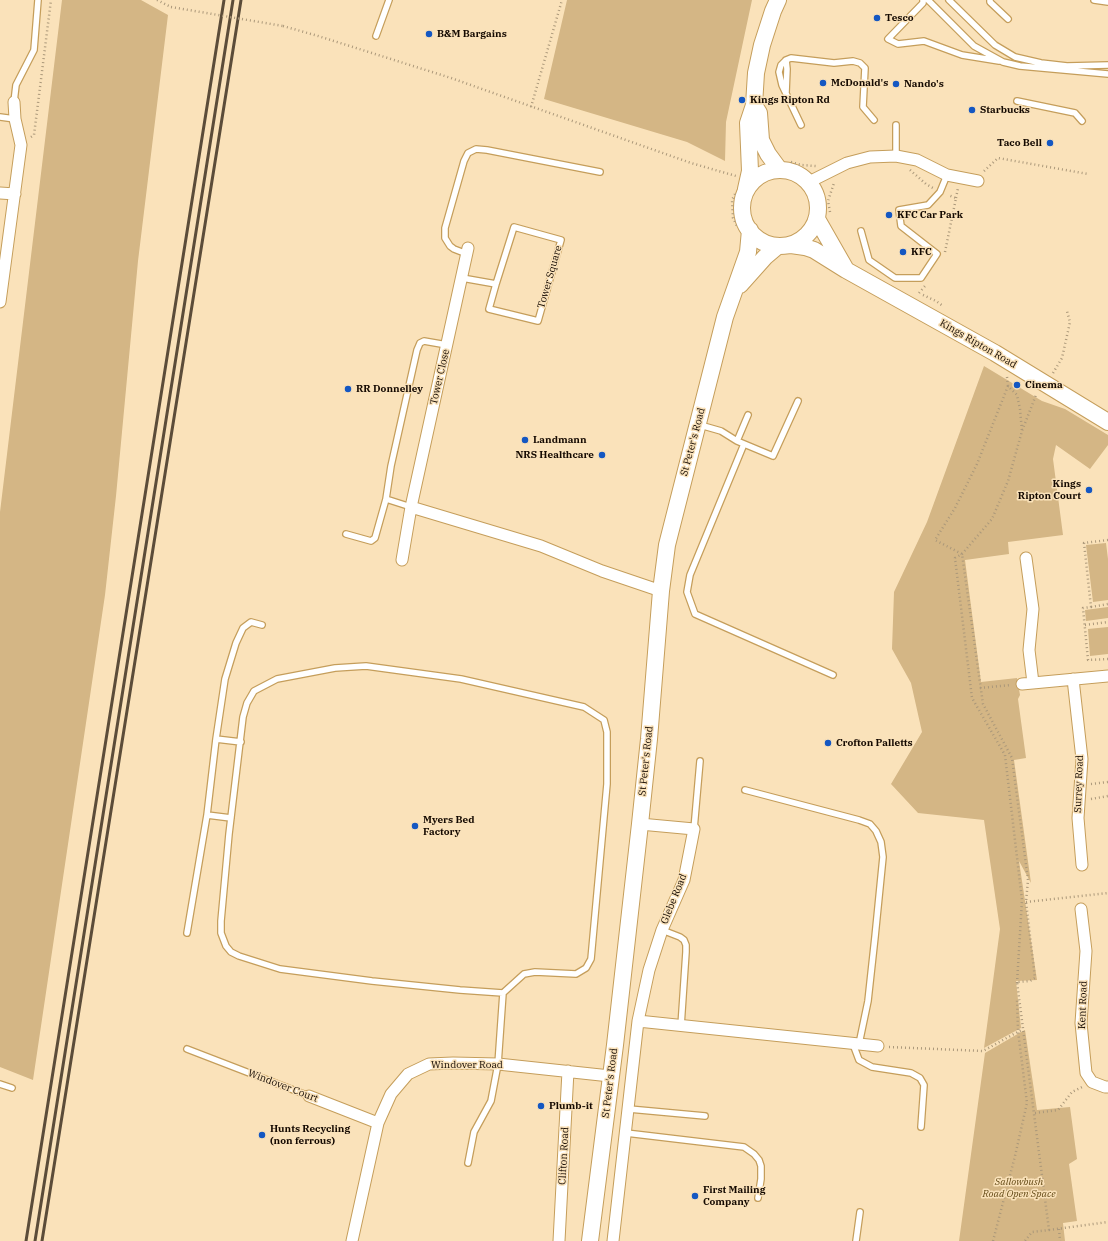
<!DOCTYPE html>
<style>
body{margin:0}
canvas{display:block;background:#fae2ba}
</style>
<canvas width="1108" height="1241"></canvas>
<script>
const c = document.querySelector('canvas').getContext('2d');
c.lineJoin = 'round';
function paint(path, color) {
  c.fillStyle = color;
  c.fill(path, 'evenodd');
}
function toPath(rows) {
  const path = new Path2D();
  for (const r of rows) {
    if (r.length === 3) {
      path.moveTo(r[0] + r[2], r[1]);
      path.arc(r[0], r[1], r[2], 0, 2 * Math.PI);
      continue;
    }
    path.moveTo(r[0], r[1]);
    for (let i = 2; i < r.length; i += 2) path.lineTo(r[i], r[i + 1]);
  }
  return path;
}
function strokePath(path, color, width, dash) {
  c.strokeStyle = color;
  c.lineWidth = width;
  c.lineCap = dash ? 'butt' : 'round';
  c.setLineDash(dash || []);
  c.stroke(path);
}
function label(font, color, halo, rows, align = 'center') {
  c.font = font + ' "IBM Plex Serif",serif';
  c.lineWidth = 3;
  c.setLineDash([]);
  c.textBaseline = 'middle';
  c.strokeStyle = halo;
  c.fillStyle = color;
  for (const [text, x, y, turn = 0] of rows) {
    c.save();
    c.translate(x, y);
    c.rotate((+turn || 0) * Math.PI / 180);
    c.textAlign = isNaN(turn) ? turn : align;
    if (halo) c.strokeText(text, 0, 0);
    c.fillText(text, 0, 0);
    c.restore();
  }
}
paint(toPath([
 [62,0,141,0,168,15,138,261,116,496,105,595,33,1080,0,1067,0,512],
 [567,0,752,0,726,122,725,161,687,142,544,99],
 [984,366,1042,401,1065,409,1108,435,1108,445,1090,469,1056,445,1053,459,1063,535,1008,542,1009,554,965,560,981,682,1017,678,1020,695,1018,699,1026,758,1014,760,1031,883,1019,861,1037,980,1016,981,1021,1028,984,1048,1000,929,984,820,918,813,891,784,922,732,911,683,892,649,894,592,927,522],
 [1106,543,1108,559,1108,600,1093,602,1086,545],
 [1108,607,1108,618,1086,621,1085,610],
 [1108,627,1108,654,1090,656,1088,629],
 [1025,1030,1037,1110,1070,1107,1077,1159,1069,1164,1077,1221,1063,1223,1065,1241,959,1241,985,1053,1021,1032]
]), '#d4b685');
const lane = toPath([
 [923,0,923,3,888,39,898,44,924,41,962,55,999,61],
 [928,0,974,46,1003,62,1020,66,1108,74],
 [949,0,995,45,1015,57,1041,63,1067,66,1108,65],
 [990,0,990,2,1008,19],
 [1094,0,1108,2],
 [376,36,389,0],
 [786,60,787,69,786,93],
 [1017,101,1075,113,1082,121],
 [14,102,16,85,34,50,38,0],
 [0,117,15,119],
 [801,125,782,85,779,72,781,65,786,60,791,58,834,63,853,61,860,63,865,68,863,107,874,120],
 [896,156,896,125],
 [861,231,869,260,895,278,921,278,937,254,901,226,899,210,928,205,940,192,947,175],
 [467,254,454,249,450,246,445,238,445,228,464,161,468,153,476,149,487,150,600,172],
 [462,278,496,284,514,227,561,240,538,321,489,309,496,284],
 [700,425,721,431,737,441,773,456,798,401],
 [737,441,748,415],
 [744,444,690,575,687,592,695,614,833,675],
 [386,499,391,466,417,350,420,343,424,341,447,345],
 [346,534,371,541,375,538,386,499,411,507],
 [216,739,241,742],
 [745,790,859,820,870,824,876,831,881,842,883,857,875,937,868,1001,859,1044],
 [231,818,207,815,216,739,225,679,236,643,243,628,251,622,262,625],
 [694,829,700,761],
 [662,930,680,937,684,940,686,945,686,952,681,1026],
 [187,933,207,815],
 [853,1044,859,1060,872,1067,911,1073,920,1078,924,1085,921,1127],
 [187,1049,309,1096],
 [0,1084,12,1088],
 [629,1109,705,1116],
 [626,1133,744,1147,754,1154,759,1160,761,1166,761,1179,758,1198],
 [468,1163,474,1132,491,1101,498,1064,503,993,524,974,535,972,576,974,586,968,591,959,607,784,607,732,604,720,584,707,461,679,366,666,335,668,277,679,254,691,247,703,243,717,229,834,221,921,221,933,226,946,231,952,239,956,280,969,372,981,460,990,503,993],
 [856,1241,860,1212]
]);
const street = toPath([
 [809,182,847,163,870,157,896,156,917,160,947,175,978,181],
 [0,193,15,194],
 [0,302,21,145,15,119,14,102],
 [411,507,541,546,602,571,661,591],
 [1026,558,1033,609,1029,650,1033,683],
 [402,560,411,507,468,248],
 [1073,679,1082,759,1078,818,1082,865],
 [1022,684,1108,676],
 [1081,909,1086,951,1081,1023,1086,1073,1092,1082,1105,1087,1108,1087],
 [638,1021,878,1046],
 [309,1096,378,1123],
 [352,1241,378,1123,391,1094,408,1074,429,1064,453,1063,498,1064,610,1076],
 [559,1241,568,1071],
 [613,1241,638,1021,649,970,662,930,684,880,694,829,640,824]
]);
const secondary = toPath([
 [754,105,759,113,761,140,768,154,779,169],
 [780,208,38],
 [746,189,750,171,748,123,754,105,756,73,762,45,773,11,778,0],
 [817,219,845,268],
 [791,245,805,247,814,250,846,270,995,353,1108,422],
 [740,285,765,257,778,246],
 [590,1241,615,1045,640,824,649,739,661,591,667,545,725,317,748,252,750,230]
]);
strokePath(lane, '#c59e5b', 8);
strokePath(street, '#c59e5b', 13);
strokePath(secondary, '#c59e5b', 18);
strokePath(toPath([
 [157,0,171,7],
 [283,26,318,36,451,78,691,163,736,176],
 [531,107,562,0],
 [31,137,34,135,51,0],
 [791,162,801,165,816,166],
 [910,170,926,184,933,188],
 [984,171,998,158,1088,174],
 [735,194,732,200,733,218,737,226],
 [956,198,958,188],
 [830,212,828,201,834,183],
 [945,252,956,198,948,195],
 [919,293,925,286],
 [923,295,936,301,943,306],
 [1053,373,1062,358,1070,322,1067,311],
 [1007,377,1008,386,1017,395,1020,409,1022,431],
 [1008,386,977,464,955,508,935,540,962,554,983,704,1012,758,1028,880,1026,902,1035,978,1030,981,1017,982,1049,1230,1032,1232,1025,1241],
 [1108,540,1084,543,1091,607,1083,608,1088,660,1108,659],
 [1091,607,1108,604],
 [1085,625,1108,622],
 [980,688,1011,685],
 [1091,784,1108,782],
 [1091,799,1108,796],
 [1026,902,1108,893],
 [1017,983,1022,900,1005,755,972,698,955,558,962,554,992,519,1008,481,1022,431,1036,395],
 [889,1047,983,1051,1023,1029],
 [1035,1113,1058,1110,1072,1092,1082,1087],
 [1059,1229,1060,1241],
 [1049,1230,1108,1222],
 [993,1241,1015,1156,1027,1103,1018,1031,1017,998]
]), '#ab987a', 2.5, [1, 3]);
strokePath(lane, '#fff', 5.5);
strokePath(street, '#fff', 11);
strokePath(secondary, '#fff', 16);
strokePath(toPath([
 [26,1241,224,0],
 [35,1241,233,0],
 [42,1241,241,0]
]), '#5b4c39', 3);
strokePath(toPath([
 [171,7,283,26]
]), '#ab987a', 2.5, [1, 3]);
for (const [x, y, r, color] of [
 [877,18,4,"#1457c2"],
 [429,34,4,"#1457c2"],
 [823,83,4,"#1457c2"],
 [896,84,4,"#1457c2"],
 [742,100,4,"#1457c2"],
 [972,110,4,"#1457c2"],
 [1050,143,4,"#1457c2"],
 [889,215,4,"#1457c2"],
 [903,252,4,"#1457c2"],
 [1017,385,4,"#1457c2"],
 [348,389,4,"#1457c2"],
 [525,440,4,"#1457c2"],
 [602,455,4,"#1457c2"],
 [1089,490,4,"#1457c2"],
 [828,743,4,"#1457c2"],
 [415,826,4,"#1457c2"],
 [541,1106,4,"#1457c2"],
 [262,1135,4,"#1457c2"],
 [695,1196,4,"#1457c2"]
]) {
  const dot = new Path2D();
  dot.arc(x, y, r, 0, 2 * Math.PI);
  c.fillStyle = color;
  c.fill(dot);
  strokePath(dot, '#fae2ba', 1.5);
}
label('bold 10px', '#140900', '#fae2ba', [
 ["Tesco",885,18],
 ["B&M Bargains",437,34],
 ["McDonald's",831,83],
 ["Nando's",904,84],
 ["Kings Ripton Rd",750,100],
 ["Starbucks",980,110],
 ["Taco Bell",1042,143,"right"],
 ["KFC Car Park",897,215],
 ["KFC",911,252],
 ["Cinema",1025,385],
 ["RR Donnelley",356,389],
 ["Landmann",533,440],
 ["NRS Healthcare",594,455,"right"],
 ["Kings",1081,484,"right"],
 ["Ripton Court",1081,496,"right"],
 ["Crofton Palletts",836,743],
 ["Myers Bed",423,820],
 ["Factory",423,832],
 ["Plumb-it",549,1106],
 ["Hunts Recycling",270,1129],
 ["(non ferrous)",270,1141],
 ["First Mailing",703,1190],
 ["Company",703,1202]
], 'left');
label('10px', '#140900', '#fae2ba', [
 ["Tower Square",550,277,-74],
 ["Kings Ripton Road",978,344,30],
 ["Tower Close",440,377,-77],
 ["St Peter's Road",693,442,-75],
 ["St Peter's Road",646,761,-84],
 ["Surrey Road",1079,784,-88],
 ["Glebe Road",674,899,-68],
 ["Kent Road",1083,1005,-88],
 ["Windover Road",467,1065],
 ["St Peter's Road",610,1083,-83],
 ["Windover Court",283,1086,21],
 ["Clifton Road",564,1156,-87]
]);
label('italic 10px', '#654b17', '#fae2ba', [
 ["Sallowbush",1019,1182],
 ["Road Open Space",1019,1194]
]);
</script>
